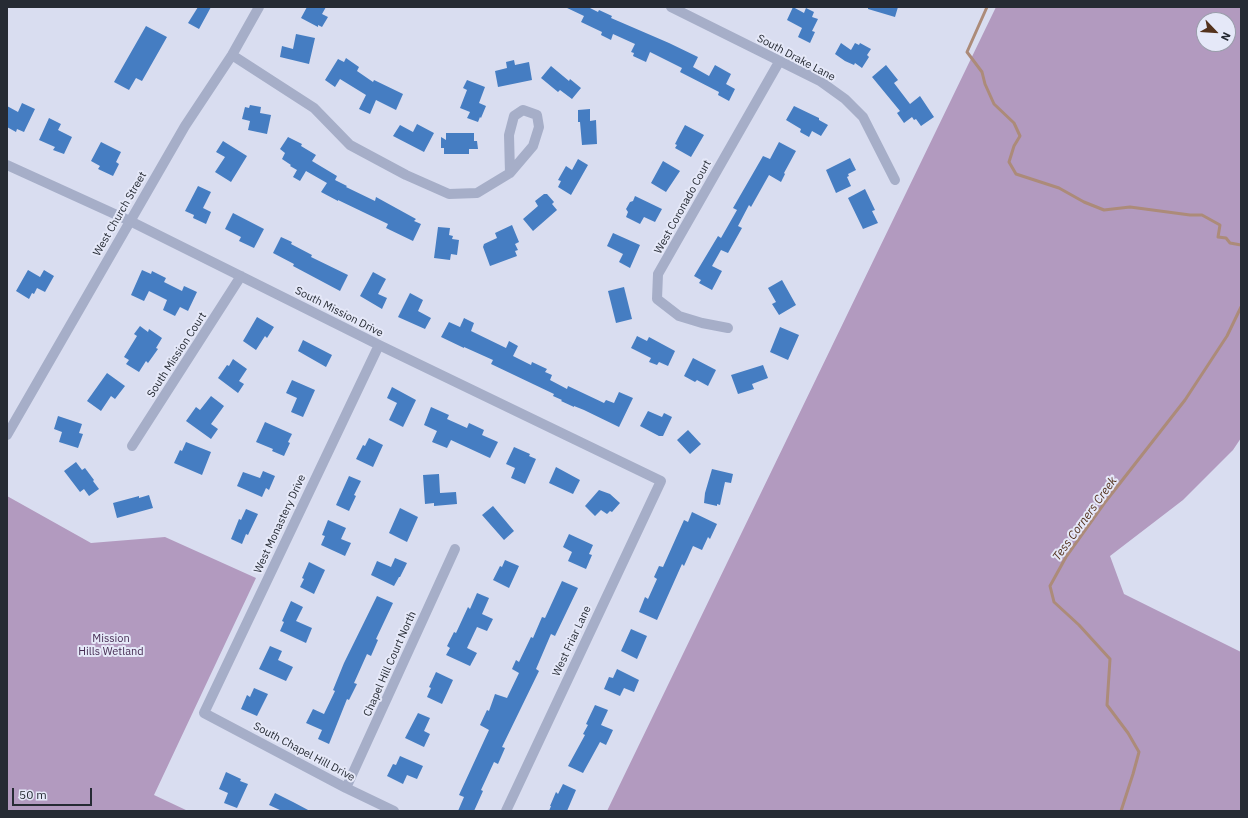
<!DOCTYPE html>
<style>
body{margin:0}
#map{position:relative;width:1248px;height:818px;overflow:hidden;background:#d9ddf0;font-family:"IBM Plex Sans",sans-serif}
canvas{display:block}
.frame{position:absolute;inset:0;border:8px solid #262b34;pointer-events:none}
.north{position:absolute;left:1196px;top:12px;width:40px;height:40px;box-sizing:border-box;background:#e5e8f8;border:1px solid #999caa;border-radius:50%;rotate:115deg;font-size:11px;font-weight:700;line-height:16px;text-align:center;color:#262b34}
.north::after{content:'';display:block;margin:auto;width:14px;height:18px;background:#54321d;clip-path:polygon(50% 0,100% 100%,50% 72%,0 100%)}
.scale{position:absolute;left:12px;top:788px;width:80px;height:18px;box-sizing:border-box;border:2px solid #262b34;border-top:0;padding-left:5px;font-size:12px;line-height:14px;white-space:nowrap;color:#262b34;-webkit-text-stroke:3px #e5e8f8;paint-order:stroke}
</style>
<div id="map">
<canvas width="1248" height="818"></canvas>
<div class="frame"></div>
<div class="north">N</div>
<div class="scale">50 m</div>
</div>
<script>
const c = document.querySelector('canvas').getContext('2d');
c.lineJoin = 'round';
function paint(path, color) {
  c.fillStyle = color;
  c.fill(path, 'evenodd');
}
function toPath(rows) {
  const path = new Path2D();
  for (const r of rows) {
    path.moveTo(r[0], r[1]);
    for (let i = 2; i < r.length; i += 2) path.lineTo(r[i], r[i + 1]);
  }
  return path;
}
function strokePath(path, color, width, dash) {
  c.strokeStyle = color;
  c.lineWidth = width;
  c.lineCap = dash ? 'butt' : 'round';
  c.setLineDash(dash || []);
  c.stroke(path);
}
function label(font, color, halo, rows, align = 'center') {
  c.font = font + ' "IBM Plex Sans",sans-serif';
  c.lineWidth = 4;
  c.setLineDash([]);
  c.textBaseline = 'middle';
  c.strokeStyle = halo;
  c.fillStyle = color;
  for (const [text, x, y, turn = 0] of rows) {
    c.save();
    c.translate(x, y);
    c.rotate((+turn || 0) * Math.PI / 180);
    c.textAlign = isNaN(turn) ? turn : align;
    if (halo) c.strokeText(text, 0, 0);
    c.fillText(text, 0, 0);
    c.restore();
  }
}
paint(toPath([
 [996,7,1241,7,1241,438,1233,450,1183,500,1110,556,1124,594,1241,652,1241,811,607,811],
 [1204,20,1228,20,1228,44,1204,44],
 [7,496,91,543,165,537,256,578,154,795,188,811,7,811]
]), '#b29abf');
strokePath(toPath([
 [987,7,967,52,982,72,985,84,994,104,1014,123,1020,136,1014,146,1009,162,1016,174,1059,188,1084,202,1104,210,1130,207,1190,215,1202,215,1220,225,1218,237,1226,238,1230,243,1241,245],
 [1121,811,1133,774,1139,752,1128,733,1107,705,1110,659,1079,625,1054,602,1050,586,1066,557,1106,501,1185,400,1227,336,1241,307]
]), '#ac8b79', 3);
paint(toPath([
 [198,7,211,7,199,29,188,23],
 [307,7,326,7,322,14,328,17,322,27,318,25,318,27,301,18],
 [565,7,588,7,598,12,599,10,612,16,611,18,669,43,698,57,693,67,709,76,715,65,731,74,726,84,735,89,729,101,718,95,719,92,680,72,682,68,650,52,646,62,633,56,634,53,631,52,635,44,613,34,611,40,601,35,602,32,581,22,584,16],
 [793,7,804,13,806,8,814,12,812,17,818,19,812,31,815,32,810,43,798,37,802,28,787,20],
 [868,7,898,7,895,17,868,9],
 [146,26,167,37,142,81,136,78,129,90,114,82],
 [296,34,315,38,309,64,280,57,282,46,293,49],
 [841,43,851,50,855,43,859,45,860,43,871,49,867,55,869,57,862,68,855,63,854,65,845,61,835,54],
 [346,58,359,67,357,71,373,82,374,80,403,94,396,110,376,100,370,114,359,109,366,95,340,79,335,87,325,80,338,59,344,62],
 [514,60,515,65,529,62,532,80,498,87,495,71,507,68,506,62],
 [886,65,898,80,894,83,910,104,920,96,934,117,921,126,916,119,914,120,912,117,904,123,897,113,900,111,872,77],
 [551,66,569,81,570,79,581,88,572,99,560,90,558,92,541,78],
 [467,80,485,87,479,103,486,106,481,118,480,117,478,122,467,118,470,112,460,108,467,90,463,88],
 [22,103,35,109,24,132,17,129,16,132,7,127,7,106,18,112],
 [250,105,261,107,260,113,271,115,267,134,248,130,250,121,242,119,245,107,249,108],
 [794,106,819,118,819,120,828,125,821,136,812,131,809,137,800,132,801,129,786,120],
 [590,109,590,121,596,120,597,144,582,145,580,122,578,122,578,110],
 [49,118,61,124,58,130,72,137,64,154,53,150,55,147,39,140],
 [417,124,434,133,424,152,393,136,400,125,413,132],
 [685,125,704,135,691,157,675,148,677,145,675,144,678,138],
 [446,133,474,133,474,141,477,141,478,149,469,149,469,154,444,154,444,148,441,148,441,137,446,140],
 [288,137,302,144,301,146,316,155,312,161,337,176,335,180,347,186,346,187,375,201,376,197,416,219,414,221,421,224,413,241,386,228,388,224,338,200,338,201,321,192,327,183,306,171,300,181,293,177,297,170,290,166,291,165,282,159,285,153,280,149],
 [223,141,247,156,231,182,215,172,225,157,216,152],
 [101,142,121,152,116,162,119,164,113,176,98,169,100,166,91,161],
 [779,142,796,151,784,173,785,174,781,182,769,175,751,207,749,205,738,226,742,228,728,253,721,250,712,266,722,271,712,290,699,283,701,280,694,276,718,236,721,238,737,210,733,208,763,156,770,159],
 [850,158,856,170,848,174,849,176,847,177,851,186,836,193,826,170],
 [578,159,588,165,571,195,558,187,561,181,558,180,566,166,572,170],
 [663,161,680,171,666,192,651,183],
 [198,186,211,192,203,208,211,212,206,224,193,218,194,215,185,211],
 [865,189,875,210,872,211,878,223,863,229,848,198],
 [544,194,547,194,554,202,552,204,557,210,533,231,523,219,538,206,535,201],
 [635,196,662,209,655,222,644,217,640,224,626,217,628,212,626,209,630,202,633,201],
 [233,213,264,229,254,248,239,241,241,237,225,229],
 [512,225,519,242,515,244,518,250,515,251,517,256,490,266,483,247,484,244,497,238,495,233],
 [438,227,450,228,449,235,453,236,452,239,459,240,457,255,451,254,450,260,434,258],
 [613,233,640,245,630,268,619,262,623,254,607,246],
 [281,237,292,242,291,244,312,255,311,257,348,275,340,291,293,266,294,264,273,253],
 [28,270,40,277,44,270,54,276,45,292,37,288,34,294,32,293,29,299,16,291],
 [142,270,151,274,152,271,166,278,164,282,182,291,184,286,197,292,188,311,180,307,175,316,163,310,167,300,149,291,144,301,131,295],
 [373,272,386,279,378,294,387,298,382,309,360,296],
 [782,280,796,305,779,315,772,304,776,302,768,288],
 [624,287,632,319,616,323,608,291],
 [410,293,423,300,418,311,431,318,425,329,398,317],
 [257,317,274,327,267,338,265,336,256,350,243,341],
 [464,318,474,323,471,331,506,348,509,341,518,346,513,356,531,365,532,362,547,369,545,372,552,375,550,380,567,389,568,386,604,403,606,400,614,403,619,392,633,398,619,427,584,410,574,406,574,407,561,401,562,400,553,396,554,394,491,364,493,360,464,347,464,348,441,337,449,322,460,327],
 [140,326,148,332,149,329,162,338,156,348,158,349,148,363,146,361,139,372,126,364,129,360,124,357,137,336,134,334],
 [780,327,799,335,788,360,770,352],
 [637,336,647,341,649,337,675,351,668,366,659,362,657,365,649,362,651,358,631,348],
 [303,340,332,355,326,367,298,351],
 [693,358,716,370,708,386,697,380,695,382,684,376],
 [233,359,247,369,239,381,244,384,238,393,218,378,227,365,229,366],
 [763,365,768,378,752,384,754,389,738,394,731,375],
 [107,373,125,386,115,399,111,396,101,411,87,401],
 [292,380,315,390,303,417,291,412,297,398,286,393],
 [392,387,416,400,403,427,389,420,397,403,387,398],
 [211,396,224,406,211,424,218,429,211,439,186,421,196,407,200,410],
 [431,407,449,415,447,419,467,428,469,423,484,430,482,435,498,442,490,458,451,440,447,448,432,442,437,431,424,425],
 [648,411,662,417,664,413,672,417,663,436,659,436,640,426],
 [58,416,82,424,79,433,83,434,78,448,59,442,62,432,54,429],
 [265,422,292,434,288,442,290,443,284,456,272,451,273,449,256,442],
 [688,430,701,444,690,454,677,440],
 [369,438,383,445,373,467,356,459,363,445,365,446],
 [186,442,211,452,202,475,174,463,180,450,182,451],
 [514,447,530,454,529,456,536,459,525,484,511,478,515,468,506,464],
 [76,462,82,470,85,468,94,480,93,481,99,489,89,496,84,489,80,492,64,471],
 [556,467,580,480,573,494,549,483],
 [712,469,733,474,731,483,725,482,720,505,717,504,717,506,704,503,705,493],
 [263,471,275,476,269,490,266,488,262,497,237,486,243,472,260,478],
 [439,474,440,493,456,492,457,504,434,506,434,503,425,504,423,475],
 [349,476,361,481,354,495,356,496,349,511,336,505],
 [599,490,610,494,620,503,612,512,610,511,607,514,601,510,595,516,585,506],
 [149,495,153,508,117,518,113,503,139,496,139,498],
 [493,506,514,531,504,540,482,515],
 [400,508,418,517,407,542,389,533],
 [246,509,258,514,248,535,246,534,242,544,231,539,239,519,241,520],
 [692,512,717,524,710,539,708,537,702,550,693,546,684,566,682,564,657,620,639,612,645,597,648,599,657,579,654,577,659,566,663,567,684,520,688,522],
 [328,520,346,528,341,539,351,543,345,556,321,545,325,536,322,535],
 [569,534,593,545,589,554,592,555,586,569,568,561,572,552,563,547],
 [395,558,407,563,400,577,399,577,394,586,371,575,377,561,391,567],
 [505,560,519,566,509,588,493,580,500,566,502,567],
 [309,562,325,570,314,594,300,587,304,579,302,578],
 [562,581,578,588,555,636,551,634,536,669,539,671,502,747,505,748,498,764,494,762,481,790,483,791,474,811,458,811,464,797,459,795,489,730,480,725,487,710,489,711,495,694,507,698,519,673,512,669,516,660,519,662,531,637,533,638,542,617,545,618],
 [477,593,489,598,482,614,493,619,487,631,477,627,467,648,477,653,470,666,446,655,450,648,447,646,454,632,456,633,468,607,470,609],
 [377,596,393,603,376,639,378,640,371,656,367,654,354,683,357,684,349,700,347,699,329,744,318,739,322,730,306,723,313,709,324,714,335,691,333,690,344,663],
 [291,601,303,607,296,621,312,628,306,643,280,631,284,622,282,621],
 [631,629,647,636,637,659,621,651],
 [270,646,282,651,278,660,293,667,286,681,259,669],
 [617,669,639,680,634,692,624,688,620,696,604,689,609,677,613,678],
 [436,672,453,680,442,704,427,697,431,688,429,687],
 [254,688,268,694,257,716,241,709,247,695,250,697],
 [595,705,608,710,601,725,613,730,606,745,600,742,583,773,568,766,585,735,583,734,588,725,586,724],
 [418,713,430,718,424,731,430,734,424,747,405,738],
 [400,756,423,766,417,779,407,775,403,784,387,776,393,764,396,765],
 [226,772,241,779,240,781,248,784,237,808,224,803,228,793,219,789],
 [563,784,576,790,567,811,549,811,551,806,550,806,556,792,558,794],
 [275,793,293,802,310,811,282,811,269,805]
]), '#457dc2');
strokePath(toPath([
 [671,7,820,81,845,99,863,117,895,180],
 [232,55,314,108,350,145,406,175,449,194,477,193,510,173,533,146,539,127,537,115,523,110,514,116,509,135,510,173],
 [7,165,130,221,379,345,661,481,506,811],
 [728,328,702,323,679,316,657,299,658,274,779,62],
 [379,345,204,713,346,788,394,811],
 [7,435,185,126,232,55,259,7],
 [132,446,241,276],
 [346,788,455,549]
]), '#a6aec8', 10);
label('11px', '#262b34', '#e5e8f8', [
 ["South Drake Lane",796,58,28],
 ["West Coronado Court",683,207,-61],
 ["West Church Street",120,214,-60],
 ["South Mission Drive",339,312,27],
 ["South Mission Court",177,355,-57],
 ["West Monastery Drive",280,524,-65],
 ["West Friar Lane",572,641,-65],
 ["Chapel Hill Court North",390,664,-66],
 ["South Chapel Hill Drive",304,752,28]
]);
label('11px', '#452b51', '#e5e8f8', [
 ["Mission",111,639],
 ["Hills Wetland",111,652]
]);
label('italic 12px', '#54321d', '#e5e8f8', [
 ["Tess Corners Creek",1085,519,-54]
]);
</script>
